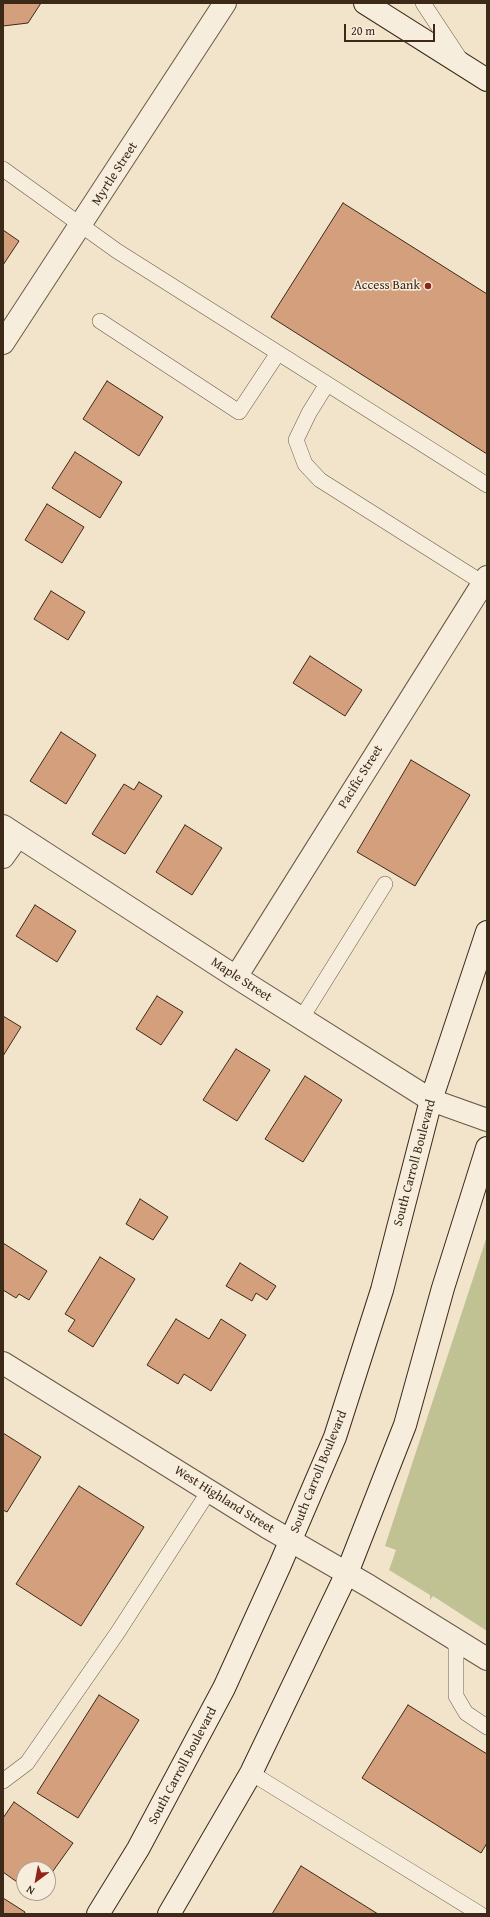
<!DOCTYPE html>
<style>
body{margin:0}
#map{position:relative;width:490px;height:1917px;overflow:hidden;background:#f2e4cb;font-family:"Gentium Book Plus",serif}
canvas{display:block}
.frame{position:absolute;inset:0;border:4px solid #3d2918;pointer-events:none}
.north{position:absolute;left:16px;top:1861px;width:40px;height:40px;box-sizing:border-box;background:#f7eddd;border:1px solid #ad9f8e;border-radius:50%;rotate:212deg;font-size:11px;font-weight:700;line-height:16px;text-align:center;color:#3d2918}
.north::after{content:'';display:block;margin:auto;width:14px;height:18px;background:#8f2418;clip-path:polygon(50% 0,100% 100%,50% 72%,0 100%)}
.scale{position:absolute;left:344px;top:24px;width:91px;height:18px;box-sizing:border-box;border:2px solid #3d2918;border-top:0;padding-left:5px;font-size:12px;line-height:14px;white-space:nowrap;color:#3d2918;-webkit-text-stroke:3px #f7eddd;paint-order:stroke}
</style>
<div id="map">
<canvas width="490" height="1917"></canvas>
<div class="frame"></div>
<div class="north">N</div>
<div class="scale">20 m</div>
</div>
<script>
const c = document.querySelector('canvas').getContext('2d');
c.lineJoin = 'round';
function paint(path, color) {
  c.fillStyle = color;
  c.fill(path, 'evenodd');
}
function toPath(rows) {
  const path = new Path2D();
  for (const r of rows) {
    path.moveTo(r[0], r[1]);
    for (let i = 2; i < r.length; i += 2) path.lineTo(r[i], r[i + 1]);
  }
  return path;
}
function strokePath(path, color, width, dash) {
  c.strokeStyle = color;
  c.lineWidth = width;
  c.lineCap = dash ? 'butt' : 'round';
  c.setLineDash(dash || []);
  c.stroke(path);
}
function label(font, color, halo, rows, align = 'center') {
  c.font = font + ' "Gentium Book Plus",serif';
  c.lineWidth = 3;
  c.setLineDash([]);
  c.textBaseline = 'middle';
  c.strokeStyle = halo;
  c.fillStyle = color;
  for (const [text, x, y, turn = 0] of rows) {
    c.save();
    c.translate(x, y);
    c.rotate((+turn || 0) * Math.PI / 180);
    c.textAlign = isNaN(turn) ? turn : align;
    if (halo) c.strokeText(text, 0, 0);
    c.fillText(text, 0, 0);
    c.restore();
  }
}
paint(toPath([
 [487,1236,487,1631,433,1596,430,1600,430,1595,389,1570,396,1550,385,1546]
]), '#c1c293');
const building = toPath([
 [3,3,41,3,28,23,3,26,3,3],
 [343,203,487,294,487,454,271,317,343,203],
 [3,230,19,241,3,265,3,230],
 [107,381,163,417,139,456,83,419,107,381],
 [75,452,122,482,100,518,52,488,75,452],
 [47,504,84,527,62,563,25,540,47,504],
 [51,591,85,612,68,640,34,619,51,591],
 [310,656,362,690,345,716,293,683,310,656],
 [61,732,96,755,66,804,30,781,61,732],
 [411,760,470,795,415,886,357,852,411,760],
 [139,782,162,796,125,854,92,834,124,784,134,790,139,782],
 [185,825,222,848,192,895,156,872,185,825],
 [35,905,76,931,57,962,16,936,35,905],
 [157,996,183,1012,161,1045,136,1029,157,996],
 [3,1016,21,1027,3,1056,3,1016],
 [236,1049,270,1070,237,1121,203,1100,236,1049],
 [305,1076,342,1100,303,1162,265,1139,305,1076],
 [140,1199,168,1217,153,1240,126,1224,140,1199],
 [3,1243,47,1271,29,1300,19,1294,16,1298,3,1290,3,1243],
 [100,1257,135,1279,93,1347,68,1331,75,1320,65,1314,100,1257],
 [240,1263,276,1286,267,1300,256,1293,252,1301,226,1286,240,1263],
 [176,1319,209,1339,221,1319,246,1335,211,1391,184,1374,178,1384,147,1365,176,1319],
 [3,1433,41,1457,7,1512,3,1510,3,1433],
 [79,1486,144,1527,81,1626,16,1584,79,1486],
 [99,1695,139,1720,78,1818,37,1793,99,1695],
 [408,1705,487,1754,487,1843,481,1853,362,1778,408,1705],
 [14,1802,73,1843,48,1878,48,1869,24,1869,24,1887,3,1872,3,1818,14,1802],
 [301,1866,378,1914,272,1914,301,1866],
 [3,1898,25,1912,24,1914,3,1914,3,1898]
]);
paint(building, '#d49f7c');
strokePath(building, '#3d2918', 1);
const lane = toPath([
 [423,3,460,59],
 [3,169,117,251,487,485],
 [100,321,239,412,278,353],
 [327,384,309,413,296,440,305,464,320,480,483,583],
 [301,1019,385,884],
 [456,1639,456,1696,466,1713,487,1727],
 [251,1773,480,1914],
 [3,1781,27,1763,118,1632,209,1491]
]);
const street = toPath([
 [3,343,225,3],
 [3,826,236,977,431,1100,487,1120],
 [3,857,18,836],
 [236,977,487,577],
 [3,1363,267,1527,369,1586,487,1659]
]);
const secondary = toPath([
 [365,3,487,80],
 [98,1914,138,1849,224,1688,280,1565,335,1437,382,1290,431,1100,487,932],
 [169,1914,251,1773,347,1573,405,1425,443,1288,487,1148]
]);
strokePath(lane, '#6a5845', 16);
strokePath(street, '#6a5845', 24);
strokePath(secondary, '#3d2918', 24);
strokePath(lane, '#f7eddd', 15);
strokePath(street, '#f7eddd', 22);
strokePath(secondary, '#f7eddd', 22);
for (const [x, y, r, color] of [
 [428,286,4,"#8f2418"]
]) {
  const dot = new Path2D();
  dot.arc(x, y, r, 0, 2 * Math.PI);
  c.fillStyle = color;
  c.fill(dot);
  strokePath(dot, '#f7eddd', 1.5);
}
label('13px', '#3d2918', '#f7eddd', [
 ["Myrtle Street",115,174,-57],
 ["Pacific Street",361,777,-58],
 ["Maple Street",241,980,33],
 ["South Carroll Boulevard",415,1163,-75],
 ["South Carroll Boulevard",319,1472,-68],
 ["West Highland Street",224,1500,32],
 ["South Carroll Boulevard",183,1766,-62]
]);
label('13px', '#3d2918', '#f7eddd', [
 ["Access Bank",420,286]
], 'right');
</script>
